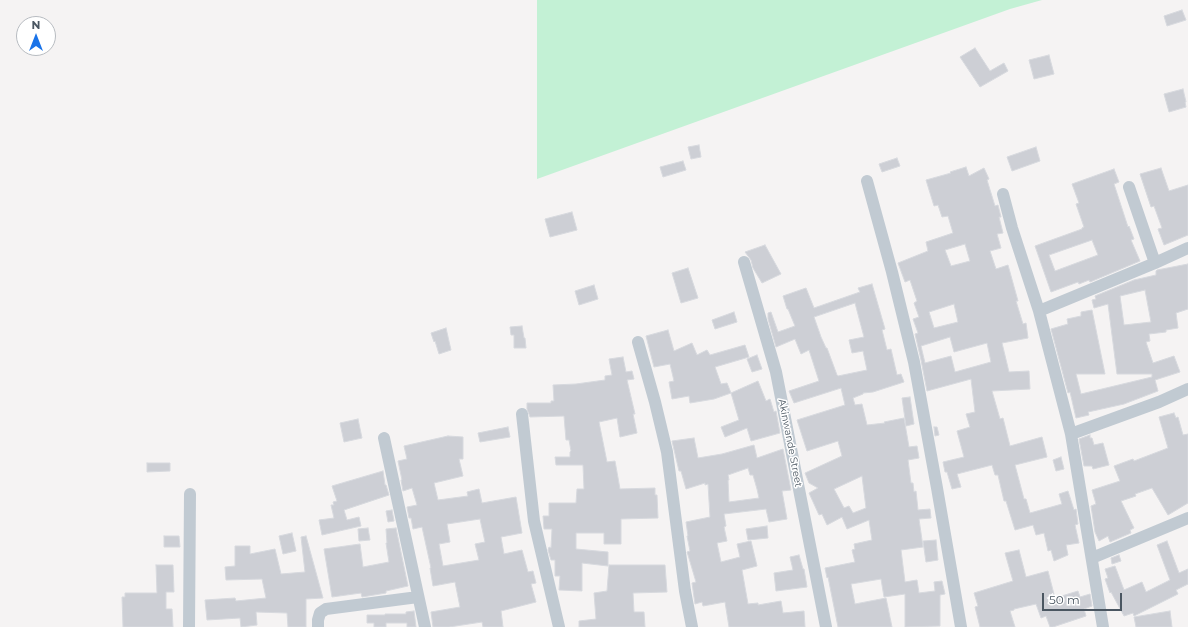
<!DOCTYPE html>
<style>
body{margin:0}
#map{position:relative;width:1188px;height:627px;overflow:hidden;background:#f5f3f3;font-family:Montserrat,sans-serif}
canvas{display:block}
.north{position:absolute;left:16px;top:16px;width:40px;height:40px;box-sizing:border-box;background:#fff;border:1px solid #b7bbc0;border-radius:50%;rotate:0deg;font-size:11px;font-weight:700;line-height:16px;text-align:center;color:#4a5661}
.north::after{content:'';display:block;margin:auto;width:14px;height:18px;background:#1a73e8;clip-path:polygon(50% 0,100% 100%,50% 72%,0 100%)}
.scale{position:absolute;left:1042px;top:593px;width:80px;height:18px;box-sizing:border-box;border:2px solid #4a5661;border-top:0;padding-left:5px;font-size:12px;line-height:14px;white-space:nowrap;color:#4a5661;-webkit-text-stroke:3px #fff;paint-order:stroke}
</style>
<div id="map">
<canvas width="1188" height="627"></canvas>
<div class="north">N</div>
<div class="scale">50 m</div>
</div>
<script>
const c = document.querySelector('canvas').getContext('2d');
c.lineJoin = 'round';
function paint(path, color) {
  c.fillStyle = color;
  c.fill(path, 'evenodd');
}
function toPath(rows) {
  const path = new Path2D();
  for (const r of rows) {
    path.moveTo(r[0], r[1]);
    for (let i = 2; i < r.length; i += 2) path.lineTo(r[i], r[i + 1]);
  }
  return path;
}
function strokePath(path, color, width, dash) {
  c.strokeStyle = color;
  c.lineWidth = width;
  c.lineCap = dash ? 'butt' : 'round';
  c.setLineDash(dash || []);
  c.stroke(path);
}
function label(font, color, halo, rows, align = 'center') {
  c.font = font + ' Montserrat,sans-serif';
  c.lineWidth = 3;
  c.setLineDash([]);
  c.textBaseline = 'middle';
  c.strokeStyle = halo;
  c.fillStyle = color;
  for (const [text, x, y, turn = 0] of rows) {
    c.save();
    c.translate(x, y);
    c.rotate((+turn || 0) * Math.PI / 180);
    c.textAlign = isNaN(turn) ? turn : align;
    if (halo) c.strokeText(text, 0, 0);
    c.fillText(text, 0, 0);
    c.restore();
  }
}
paint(toPath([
 [537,0,1042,0,1010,9,537,179]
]), '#c3f1d5');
const building = toPath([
 [1182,10,1186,20,1167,26,1164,16,1182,10],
 [975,48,990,71,1004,63,1008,71,980,87,960,57,975,48],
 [1049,55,1054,74,1034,79,1029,60,1049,55],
 [1183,89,1186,102,1185,102,1186,107,1169,112,1164,94,1183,89],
 [699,145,701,157,691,159,688,147,699,145],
 [1036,147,1040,161,1012,171,1007,157,1036,147],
 [897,158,900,166,882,172,879,164,897,158],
 [683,161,686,170,663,177,660,167,683,161],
 [966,167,969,176,984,168,989,179,987,180,995,206,998,205,1001,217,999,217,1003,233,997,234,1001,248,990,251,996,269,1008,265,1018,301,1016,301,1023,324,1026,323,1028,338,1002,343,1009,372,1029,371,1030,389,992,391,1000,419,1003,418,1010,446,1042,437,1047,457,1015,465,1024,499,1026,499,1030,513,1062,504,1059,494,1068,491,1074,510,1076,509,1078,524,1075,525,1079,543,1066,545,1068,555,1054,561,1051,550,1048,551,1044,533,1036,535,1033,525,1015,530,1006,501,1004,501,998,475,995,475,992,465,957,474,961,487,952,489,947,472,945,472,943,462,964,457,957,431,970,427,966,414,975,412,971,379,927,391,921,360,915,334,918,333,913,319,919,317,914,303,917,301,910,280,905,282,898,263,928,251,926,242,953,233,948,216,942,217,938,205,934,206,926,180,951,173,950,172,966,167],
 [965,244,970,261,951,266,945,250,965,244],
 [954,304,958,322,934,328,929,312,954,304],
 [950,337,954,352,987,343,991,362,955,372,951,356,925,363,921,346,950,337],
 [1161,168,1169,191,1188,185,1188,235,1164,245,1158,229,1162,228,1154,206,1151,207,1140,174,1161,168],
 [1114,169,1119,182,1114,184,1128,227,1129,226,1134,239,1131,240,1140,261,1090,282,1089,280,1079,284,1078,282,1051,292,1035,246,1082,229,1082,228,1084,227,1076,204,1079,203,1072,184,1114,169],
 [1092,240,1098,255,1055,271,1049,255,1092,240],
 [572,212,577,230,550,237,545,219,572,212],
 [765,245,781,274,762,283,753,268,751,260,745,252,765,245],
 [1188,264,1188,309,1176,313,1178,328,1166,330,1166,332,1149,334,1150,341,1146,342,1153,363,1174,356,1180,372,1155,380,1158,391,1124,404,1088,412,1089,415,1076,418,1070,392,1068,393,1051,329,1068,324,1067,319,1081,316,1081,312,1092,310,1105,374,1076,374,1081,394,1152,377,1152,374,1117,374,1108,304,1094,308,1092,300,1096,299,1095,296,1134,280,1156,275,1156,271,1157,270,1188,264],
 [1145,290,1151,322,1124,325,1120,296,1145,290],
 [688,268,698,298,681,303,672,273,688,268],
 [872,284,885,329,882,330,887,350,891,349,897,375,901,374,904,382,873,392,863,393,863,394,853,398,855,405,862,404,867,425,885,423,884,422,904,418,909,447,917,446,919,458,908,460,911,483,913,483,914,492,916,491,918,510,930,509,931,518,919,519,923,547,901,550,905,582,917,580,919,593,935,591,934,582,942,581,945,594,940,595,940,626,905,627,905,594,884,597,881,579,851,584,855,604,886,598,892,627,838,627,828,577,827,578,825,568,855,562,852,550,855,549,854,544,872,540,869,520,847,529,842,517,827,525,822,514,819,515,809,493,818,488,809,483,805,473,842,456,838,441,807,451,797,420,845,405,841,388,794,403,789,391,819,381,809,350,801,354,795,339,776,347,768,319,768,313,771,312,778,332,795,326,788,309,787,309,783,296,806,288,814,308,860,292,858,288,872,284],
 [855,303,864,337,849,340,852,353,863,351,867,370,838,376,837,375,827,348,826,348,821,337,814,317,855,303],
 [862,476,866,508,853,513,849,506,844,508,834,489,862,476],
 [594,285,598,299,579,305,575,291,594,285],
 [734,312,737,322,715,329,712,320,734,312],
 [522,326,524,338,525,338,526,348,514,348,514,335,511,335,510,327,522,326],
 [446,328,451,350,439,354,435,341,434,342,431,333,446,328],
 [668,330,674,351,692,343,697,355,707,350,710,355,745,345,749,357,715,367,721,384,727,383,731,393,758,381,766,401,770,399,774,412,776,411,780,433,751,441,747,428,725,437,721,427,739,420,731,393,714,399,690,403,689,396,672,399,669,382,674,381,670,364,654,367,646,336,668,330],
 [757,355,762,369,752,372,747,359,757,355],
 [623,357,626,372,632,371,634,379,627,380,635,414,633,414,637,433,620,437,617,418,599,422,607,462,615,461,620,489,655,488,655,495,657,495,658,518,621,519,621,544,604,544,604,533,576,533,576,549,608,552,608,566,582,563,582,591,559,590,560,576,555,576,555,560,551,560,548,550,549,547,551,548,552,529,544,529,543,516,549,516,549,503,576,503,577,489,584,489,583,465,556,465,555,457,570,457,570,452,571,451,569,440,566,440,564,416,530,417,527,409,527,403,551,403,551,401,554,401,553,385,576,384,605,380,605,376,612,375,609,359,623,357],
 [910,397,914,424,906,426,902,398,910,397],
 [1174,413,1176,418,1178,417,1183,435,1188,434,1188,503,1168,515,1152,488,1135,494,1136,496,1121,501,1134,528,1130,530,1131,533,1110,542,1108,536,1099,541,1095,532,1091,506,1096,504,1092,490,1120,481,1114,466,1133,459,1134,461,1168,448,1159,417,1174,413],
 [358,419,362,438,344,442,340,423,358,419],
 [508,427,510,437,480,442,478,433,508,427],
 [934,427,937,427,939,435,935,436,934,427],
 [1090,435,1090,438,1092,438,1094,445,1103,443,1109,465,1093,469,1092,466,1084,466,1079,439,1090,435],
 [448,436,463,437,463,459,459,459,463,476,434,483,438,500,468,496,467,492,479,489,482,503,516,497,522,533,501,537,504,554,522,550,528,572,533,571,536,583,531,584,536,602,501,611,503,627,483,627,482,622,449,627,433,627,431,612,460,607,455,582,433,586,430,568,431,568,422,527,413,529,411,518,409,518,407,507,417,505,412,488,403,491,401,480,402,480,398,461,407,459,404,446,448,436],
 [480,519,485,542,475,544,479,560,443,566,439,544,450,542,447,524,480,519],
 [694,438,698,458,722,454,754,445,757,458,783,449,791,490,782,491,787,519,769,522,766,509,724,514,726,526,724,527,727,541,717,543,721,562,740,557,737,544,751,541,757,566,742,570,748,604,758,603,758,605,781,601,783,613,804,611,805,627,729,627,725,602,703,606,702,602,695,604,692,583,696,582,688,555,687,552,690,551,687,536,688,536,686,522,710,517,708,484,705,485,705,483,686,489,681,471,679,471,672,441,694,438],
 [748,468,750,475,753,475,757,489,759,498,729,502,728,480,729,480,728,475,748,468],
 [1061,457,1064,469,1056,471,1053,460,1061,457],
 [147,463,170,463,170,471,147,472,147,463],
 [383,471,385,485,386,485,389,495,344,510,347,520,359,517,361,526,322,535,319,520,334,518,331,505,334,505,333,502,337,501,332,486,383,471],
 [392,510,394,521,388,522,386,511,392,510],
 [767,526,768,538,748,540,746,529,767,526],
 [368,528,370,540,359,541,358,529,368,528],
 [396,528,408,586,386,591,386,593,362,597,361,593,332,597,324,549,360,544,363,567,389,562,386,543,387,543,386,529,396,528],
 [292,533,296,551,283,554,279,536,292,533],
 [164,536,179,536,180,547,164,547,164,536],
 [306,536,323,598,306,599,306,627,288,627,287,613,256,612,257,625,241,627,240,618,207,620,205,600,235,598,236,601,266,598,262,579,226,580,225,567,235,566,235,546,250,546,250,554,275,549,281,574,305,572,301,537,306,536],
 [936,540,938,560,926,562,923,541,936,540],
 [1167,541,1179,573,1188,569,1188,584,1176,590,1178,594,1134,616,1133,613,1124,616,1111,592,1110,593,1105,579,1108,578,1105,569,1115,566,1124,590,1142,582,1146,592,1170,580,1157,545,1167,541],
 [1019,550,1026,577,1048,571,1055,598,1078,591,1080,597,1090,594,1092,606,1084,609,1086,616,1053,627,1050,627,1046,616,1041,618,1036,604,1014,609,1014,610,1010,611,1015,627,980,627,975,607,978,606,974,593,1013,581,1005,553,1019,550],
 [799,555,803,569,804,569,807,587,776,591,774,573,793,570,790,557,799,555],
 [1119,555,1121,561,1112,564,1111,558,1119,555],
 [156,565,173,565,174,592,166,592,166,609,172,609,173,627,123,627,122,597,125,597,125,593,157,593,156,565],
 [609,565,665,565,667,592,633,593,634,612,644,612,645,627,579,627,579,621,596,619,594,593,607,591,609,565],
 [414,611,416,627,407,627,407,623,386,623,386,627,374,627,374,623,367,623,367,615,385,615,385,614,406,614,406,612,414,611],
 [1170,611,1172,627,1136,627,1134,617,1170,611]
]);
paint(building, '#cdcfd5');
strokePath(building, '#d7d9de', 1);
strokePath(toPath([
 [867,181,892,272,914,362,937,488,961,627],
 [1129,187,1155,263],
 [1003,194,1012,228,1039,311],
 [744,262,776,372,826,627],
 [638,342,655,402,667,452,685,591,692,627],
 [522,414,534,521,559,627],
 [1071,434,1159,402,1188,389],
 [384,438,425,627],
 [1092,558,1188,518],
 [189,627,190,494],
 [318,627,318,620,320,613,326,609,418,597],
 [1103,627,1071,434,1039,311,1155,263,1188,248]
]), '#c1cad2', 12);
label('10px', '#4a5661', '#fff', [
 ["Akinwande Street",790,443,79]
]);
</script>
